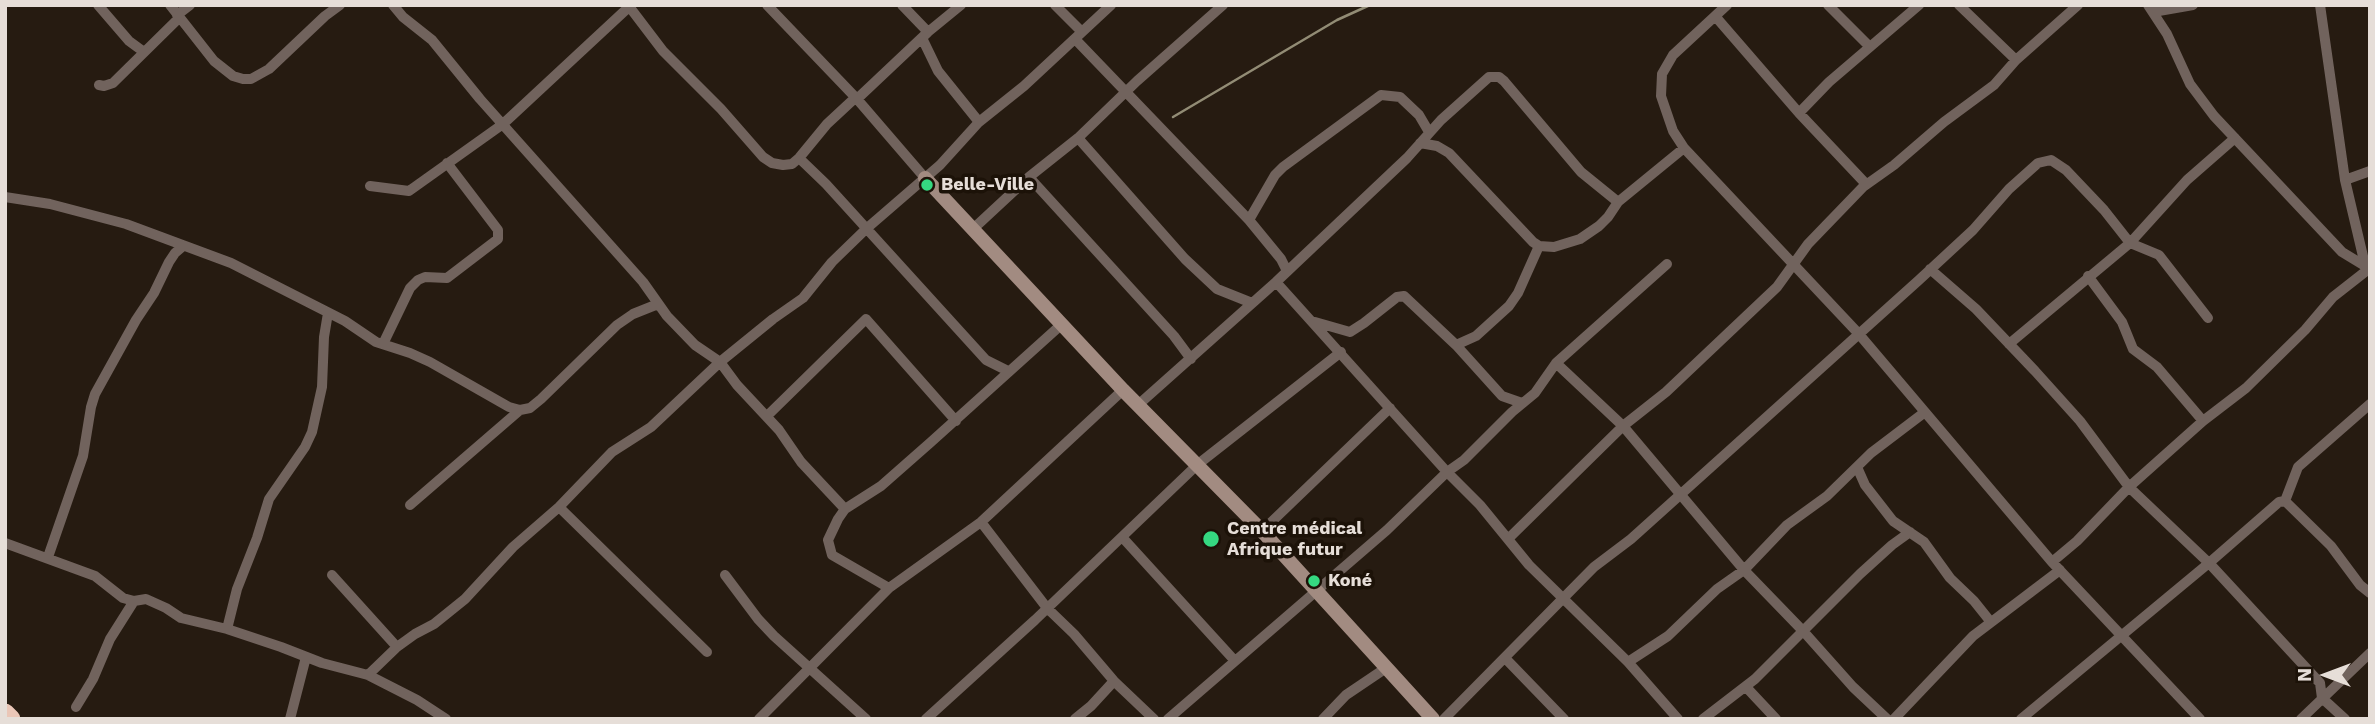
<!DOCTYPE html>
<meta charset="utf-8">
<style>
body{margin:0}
#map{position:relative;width:2375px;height:724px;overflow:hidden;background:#261b11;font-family:"Work Sans",sans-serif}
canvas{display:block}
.frame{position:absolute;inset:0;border:7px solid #e6ded8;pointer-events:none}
.north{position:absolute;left:2291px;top:640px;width:70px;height:70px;-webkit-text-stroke:5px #1c1208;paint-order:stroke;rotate:270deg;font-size:19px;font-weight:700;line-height:28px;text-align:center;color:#e6ded8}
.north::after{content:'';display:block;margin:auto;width:24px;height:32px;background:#e6ded8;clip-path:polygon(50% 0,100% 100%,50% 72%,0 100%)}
</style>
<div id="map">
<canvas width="2375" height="724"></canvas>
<div class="frame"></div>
<div class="north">N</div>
</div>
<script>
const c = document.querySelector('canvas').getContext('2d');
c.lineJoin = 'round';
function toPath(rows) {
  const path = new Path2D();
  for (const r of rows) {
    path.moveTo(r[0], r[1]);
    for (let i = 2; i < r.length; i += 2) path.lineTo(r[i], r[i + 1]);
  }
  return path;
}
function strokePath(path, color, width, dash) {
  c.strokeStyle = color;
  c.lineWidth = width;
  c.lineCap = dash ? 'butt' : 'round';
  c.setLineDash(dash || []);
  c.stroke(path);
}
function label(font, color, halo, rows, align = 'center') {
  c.font = font + ' "Work Sans",sans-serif';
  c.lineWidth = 7;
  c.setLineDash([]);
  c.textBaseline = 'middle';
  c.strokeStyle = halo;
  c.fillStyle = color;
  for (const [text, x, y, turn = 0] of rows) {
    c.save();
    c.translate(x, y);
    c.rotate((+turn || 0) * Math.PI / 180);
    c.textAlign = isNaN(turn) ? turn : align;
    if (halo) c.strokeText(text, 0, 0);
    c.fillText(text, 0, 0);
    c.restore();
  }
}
strokePath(toPath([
 [1173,117,1337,20,1370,5]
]), '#928c75', 2.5);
strokePath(toPath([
 [98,5,129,41,144,52],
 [170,5,214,61,233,76,243,79,251,79,269,69,325,16,340,5],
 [393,5,403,17,432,40,480,99,643,282,667,316,695,345,720,362,737,385,779,430,801,462,845,509],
 [628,5,663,51,721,109,763,157,772,163,783,165,792,164,799,158,827,124,855,98],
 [767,5,857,99,925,178],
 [902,5,928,32],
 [1055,5,1082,32],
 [1727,5,1673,55,1662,74,1661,96,1673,131,1684,148,1858,333,2052,562,2200,719],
 [1828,5,1870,47],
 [1959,5,2016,60],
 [2148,5,2167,34,2190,84,2214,116,2342,252,2365,266],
 [2320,5,2345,180,2366,269],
 [2153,12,2193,5],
 [177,15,190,5],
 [1715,16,1799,113,1866,184],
 [922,38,938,71,979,122],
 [1075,39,1249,220,1281,259,1287,271],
 [99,85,104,86,113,83,179,18],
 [857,99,928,32,961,5],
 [1799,113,1829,82,1919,5],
 [1078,138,1185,259,1217,289,1252,303],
 [1420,143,1437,146,1449,153,1533,242,1539,246,1554,247,1580,239,1599,226,1608,217,1618,202,1684,148],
 [799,158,826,184,986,360,1008,371],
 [1029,177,1174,336,1191,359],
 [2345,180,2370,171],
 [370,186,409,191,503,124,631,5],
 [5,197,50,204,126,224,231,263,345,321,376,342,410,353,430,362,509,407,520,410],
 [1249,220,1275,175,1283,167,1381,95,1400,97,1419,115,1429,132],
 [973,229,1029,177,1078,138,1137,81,1223,5],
 [1930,269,1976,309,2035,371,2080,421,2129,487,2209,563,2320,683,2322,698,2345,719],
 [2088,276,2122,322,2133,349,2157,367,2203,421],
 [1276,282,1447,472,1480,505,1529,565,1628,662,1678,719],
 [1315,322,1350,332,1364,323,1397,297,1404,296,1456,345,1502,396,1522,403],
 [383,344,410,288,418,280,425,277,447,278,498,239,498,230,447,163],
 [2009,344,2130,243,2187,180,2235,138],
 [1456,345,1476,336,1509,306,1518,293,1539,246],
 [1556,363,1667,264],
 [1138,405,1276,282,1407,158,1441,120,1489,77,1499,77,1504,81,1581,172,1618,202],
 [767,416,866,319,956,421],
 [1857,467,1865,485,1893,521,1924,542,1950,578,1974,601,1990,621],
 [2285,501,2331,546,2360,585,2370,593],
 [410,505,520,410,530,408,541,399,617,325,633,314,658,304],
 [559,507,707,652],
 [981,522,1047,608,1074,634,1114,681,1154,719],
 [1262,531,1390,408],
 [1122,537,1235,661],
 [1508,539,1623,426,1666,392,1777,287,1808,244,1863,187,1894,165,1944,122,1994,85,2016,60,2078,5],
 [5,543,95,576,123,598,134,601,146,599,166,608,181,618,227,629,281,647,322,663,368,675,417,700,446,719],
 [48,557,83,456,91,407,95,394,136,320,154,293,169,262,175,253,182,247],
 [2052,562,2077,541,2129,487,2203,421,2246,388,2305,330,2333,297,2370,268],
 [332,575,397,647],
 [725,575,758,619,774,636,866,719],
 [889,588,832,555,828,540,838,519,845,509,881,486,931,442,1062,324],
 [227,629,237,589,257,538,269,499,305,447,312,432,322,387,324,337,328,313],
 [1505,658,1564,719],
 [1628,662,1668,636,1717,589,1744,570,1787,525,1827,496,1871,453,1925,412],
 [368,675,397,647,415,634,434,624,465,599,513,547,559,507,612,452,651,427,720,362,773,319,803,298,832,262,866,229,940,165,979,122,1024,86,1111,5],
 [1746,687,1776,719],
 [76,707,93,679,110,639,134,601],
 [290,719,306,657],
 [759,719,889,588,981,522,1123,390],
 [926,719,1035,620,1197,465,1341,352],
 [1075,719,1091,706,1114,681],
 [1168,719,1387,530,1447,472,1464,460,1512,412,1535,393,1556,363,1623,426,1744,570,1804,632,1853,687,1887,719],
 [1323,719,1346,695,1386,668],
 [1444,719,1594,567,1631,539,1919,280,1973,230,2009,189,2038,163,2051,160,2066,170,2104,210,2130,243,2159,255,2208,318],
 [1703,719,1755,679,1860,574,1892,545,1910,532],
 [1894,719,1973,636,2060,570],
 [2021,719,2209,563,2279,502,2285,501,2298,467,2370,404],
 [2301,719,2370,653]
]), '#71635d', 10);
strokePath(toPath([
 [925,178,1123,390,1262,531,1433,719]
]), '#a28b81', 14);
strokePath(toPath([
 [5,713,11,719]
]), '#eac6b7', 19);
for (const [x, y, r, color] of [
 [927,185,7,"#35d881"],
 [1211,539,9,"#35d881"],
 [1314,581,7,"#35d881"]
]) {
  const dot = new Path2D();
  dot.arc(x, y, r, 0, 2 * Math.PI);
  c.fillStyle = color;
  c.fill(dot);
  strokePath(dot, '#1c1208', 2.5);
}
label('bold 18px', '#e6ded8', '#1c1208', [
 ["Belle-Ville",941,185],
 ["Centre médical",1227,529],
 ["Afrique futur",1227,550],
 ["Koné",1328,581]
], 'left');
</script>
